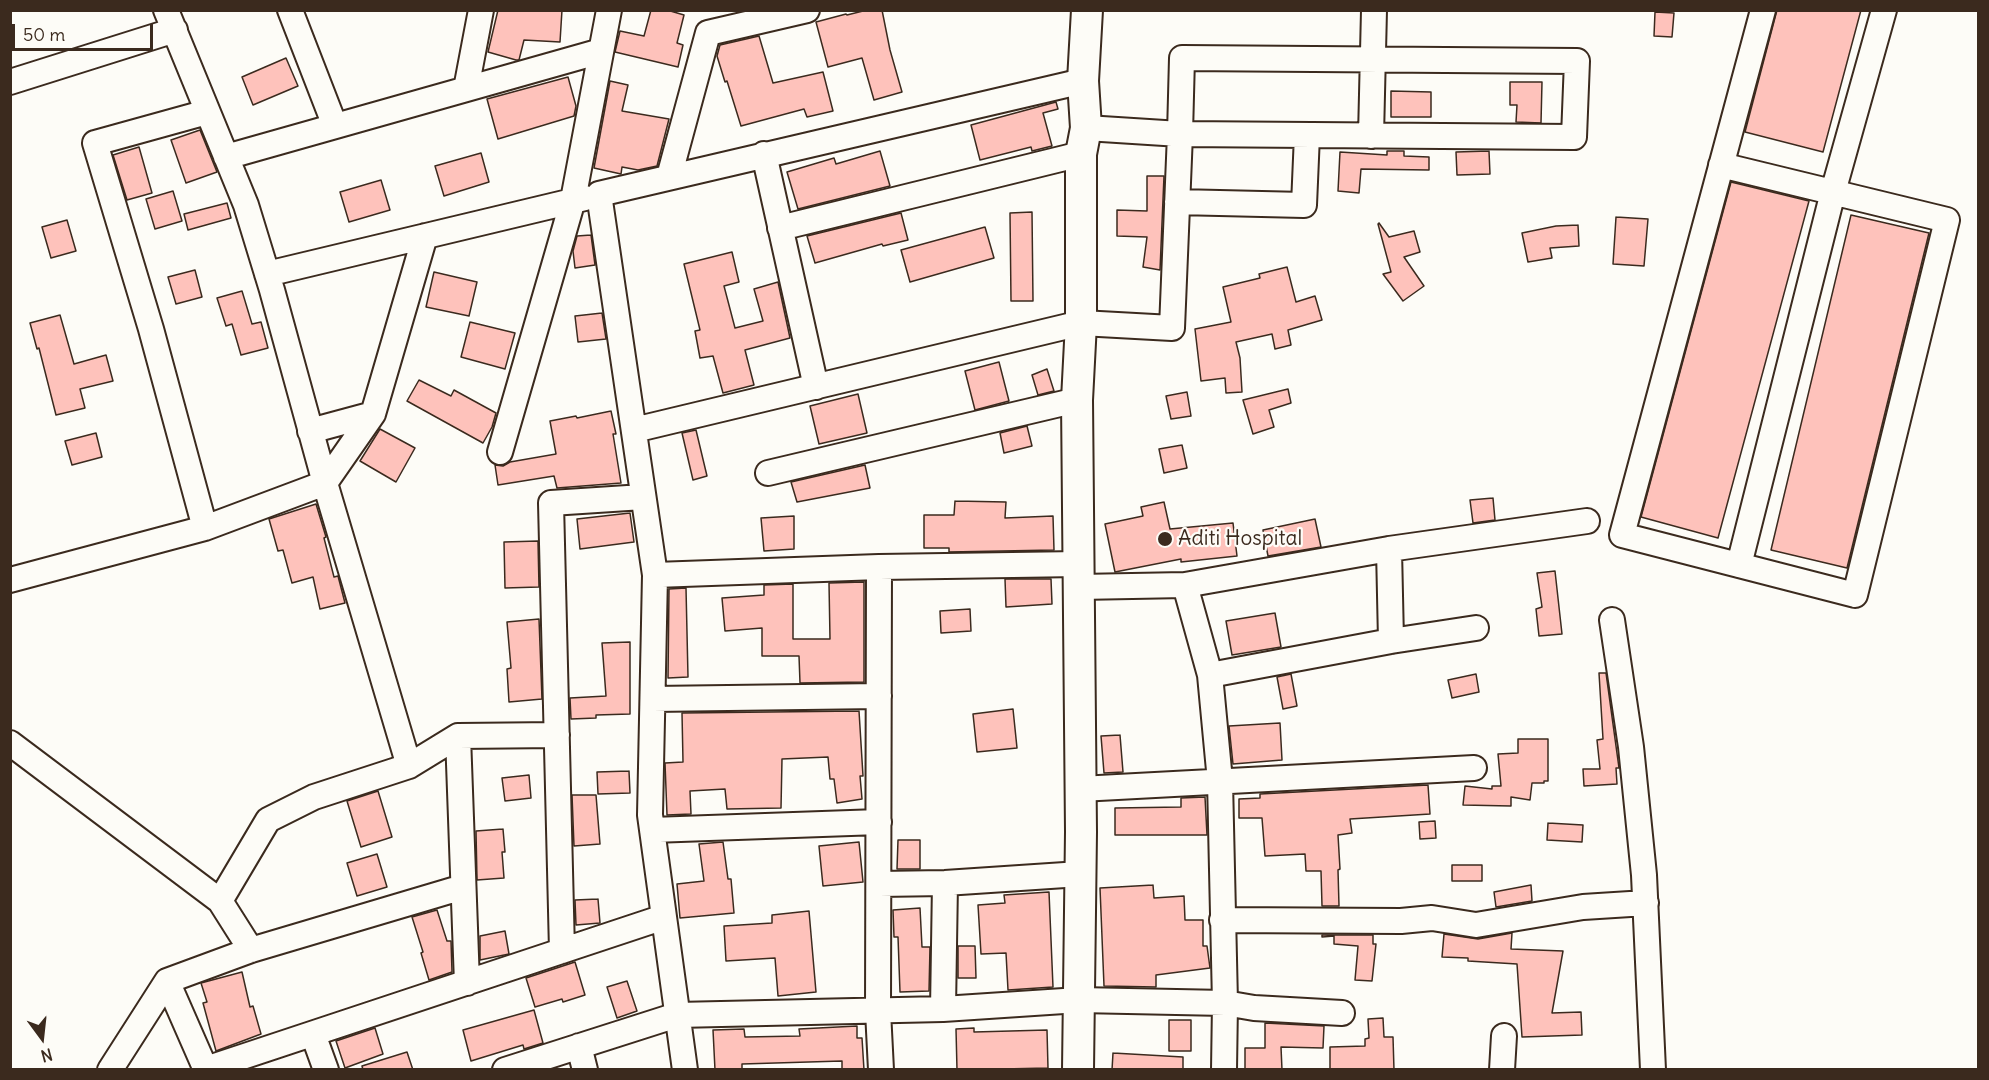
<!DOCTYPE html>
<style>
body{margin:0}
#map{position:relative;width:1989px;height:1080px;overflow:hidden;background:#fdfcf7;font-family:Delius,sans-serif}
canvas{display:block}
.frame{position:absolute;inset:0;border:12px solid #3b2a1e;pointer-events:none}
.north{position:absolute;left:12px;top:1008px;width:60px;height:60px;-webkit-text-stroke:4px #fdfcf7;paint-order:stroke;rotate:165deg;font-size:16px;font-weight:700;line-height:24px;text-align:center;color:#3b2a1e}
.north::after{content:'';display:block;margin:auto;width:21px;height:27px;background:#3b2a1e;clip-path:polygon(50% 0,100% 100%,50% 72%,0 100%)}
.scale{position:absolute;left:12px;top:24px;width:141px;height:27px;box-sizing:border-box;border:3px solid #3b2a1e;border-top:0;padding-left:8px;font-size:18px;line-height:21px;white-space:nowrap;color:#3b2a1e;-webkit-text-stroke:4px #fdfcf7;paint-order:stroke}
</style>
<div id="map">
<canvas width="1989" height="1080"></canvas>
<div class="frame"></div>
<div class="north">N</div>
<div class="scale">50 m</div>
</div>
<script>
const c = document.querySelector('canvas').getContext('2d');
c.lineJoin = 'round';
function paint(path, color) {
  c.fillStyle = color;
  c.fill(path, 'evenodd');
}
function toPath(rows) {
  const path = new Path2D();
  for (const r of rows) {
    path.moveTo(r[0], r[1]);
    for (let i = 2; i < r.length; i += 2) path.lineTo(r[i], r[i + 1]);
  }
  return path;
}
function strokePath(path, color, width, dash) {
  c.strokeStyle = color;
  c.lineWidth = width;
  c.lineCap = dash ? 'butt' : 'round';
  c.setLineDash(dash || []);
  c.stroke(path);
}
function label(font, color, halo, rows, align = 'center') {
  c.font = font + ' Delius,sans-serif';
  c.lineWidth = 4.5;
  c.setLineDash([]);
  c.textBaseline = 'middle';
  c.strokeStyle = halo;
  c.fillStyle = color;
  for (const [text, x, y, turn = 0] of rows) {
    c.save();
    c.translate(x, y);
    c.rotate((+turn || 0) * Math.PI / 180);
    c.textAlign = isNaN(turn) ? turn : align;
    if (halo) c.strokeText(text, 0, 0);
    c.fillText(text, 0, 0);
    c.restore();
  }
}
const building = toPath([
 [498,10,562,10,560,42,524,40,519,60,516,60,488,52,498,10],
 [651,10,667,10,684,15,677,43,683,45,678,67,615,52,620,31,644,36,651,10],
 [867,10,882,10,890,50,902,92,874,100,862,58,828,67,816,22,846,14,847,15,867,10],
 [1777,10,1861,10,1823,152,1745,132,1777,10],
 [1655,12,1674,13,1672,37,1654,36,1655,12],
 [759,36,773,83,823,72,833,111,807,117,804,109,741,126,727,81,725,82,717,56,720,45,759,36],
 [286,58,298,86,253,105,242,77,286,58],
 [568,77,576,106,574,116,498,139,487,99,568,77],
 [610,81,628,85,622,111,669,119,657,166,638,170,622,167,621,174,594,168,610,81],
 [1510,82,1542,82,1541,123,1516,122,1517,105,1510,105,1510,82],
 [1391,91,1431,92,1431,117,1391,117,1391,91],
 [1056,102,1058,109,1043,113,1052,146,1032,151,1031,147,980,160,971,125,1056,102],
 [200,130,217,172,186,183,171,140,200,130],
 [139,147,152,193,127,200,113,155,139,147],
 [880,151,890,186,798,209,787,172,834,158,836,164,880,151],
 [1387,151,1404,151,1404,156,1429,157,1429,170,1361,169,1359,193,1338,191,1340,152,1387,155,1387,151],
 [1489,151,1490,174,1457,175,1456,152,1489,151],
 [481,153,489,182,444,196,435,166,481,153],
 [1147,176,1164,176,1160,270,1143,267,1147,237,1117,236,1117,210,1147,211,1147,176],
 [381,180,390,210,349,222,340,192,381,180],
 [1731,182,1809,201,1718,538,1641,517,1731,182],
 [173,191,182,221,155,229,146,199,173,191],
 [227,203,231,218,188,230,184,214,227,203],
 [1032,212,1033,301,1011,301,1010,213,1032,212],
 [901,213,908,240,883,246,882,244,815,263,807,236,901,213],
 [1851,215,1929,233,1847,568,1771,550,1851,215],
 [1616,217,1648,219,1644,266,1613,264,1616,217],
 [67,220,76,251,51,258,42,227,67,220],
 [1379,223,1389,237,1414,231,1420,252,1404,257,1424,286,1403,301,1383,274,1391,272,1378,224,1379,223],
 [1578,225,1579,246,1550,248,1552,258,1528,262,1522,233,1556,226,1578,225],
 [985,227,994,258,910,282,901,250,985,227],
 [591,235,595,265,575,268,573,251,577,236,591,235],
 [732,252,739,282,724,286,735,328,763,321,754,289,778,282,790,338,745,350,754,385,723,393,713,356,700,358,695,331,700,330,684,264,732,252],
 [1287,267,1296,302,1315,296,1322,320,1288,330,1291,345,1275,349,1272,334,1236,342,1240,358,1242,392,1226,393,1225,378,1201,381,1195,329,1231,322,1223,287,1260,278,1259,274,1287,267],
 [195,270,202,297,176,304,168,277,195,270],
 [434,272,477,282,469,316,426,307,434,272],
 [242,291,252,324,261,322,268,348,241,355,232,324,226,326,217,298,242,291],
 [602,313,606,339,578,342,575,316,602,313],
 [60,315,74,364,106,355,113,381,80,389,85,408,56,415,39,348,37,349,30,323,60,315],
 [470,322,515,333,505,369,461,357,470,322],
 [999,362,1009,401,975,410,965,371,999,362],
 [1047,369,1054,391,1038,395,1032,375,1047,369],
 [419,380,451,396,454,390,496,413,492,427,483,443,407,401,419,380],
 [1288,389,1291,403,1269,410,1274,427,1253,434,1243,400,1288,389],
 [1187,392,1191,416,1171,419,1166,396,1187,392],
 [858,394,867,433,819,444,810,406,858,394],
 [611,411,616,434,613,434,621,483,557,488,554,476,498,485,495,465,503,466,510,462,556,454,550,421,576,416,577,418,611,411],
 [1027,426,1032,446,1004,453,1000,433,1027,426],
 [380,429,415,448,396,482,360,461,380,429],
 [696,430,707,476,693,480,682,433,696,430],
 [96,433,102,457,72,465,65,441,96,433],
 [1182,445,1187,468,1164,473,1159,449,1182,445],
 [865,465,870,488,797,502,791,482,865,465],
 [1493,498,1495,520,1473,523,1470,500,1493,498],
 [955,501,1006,502,1005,518,1053,516,1054,550,949,552,949,548,924,548,924,515,954,515,955,501],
 [1164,502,1170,529,1233,523,1237,556,1181,562,1181,559,1115,572,1105,524,1143,516,1141,507,1164,502],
 [316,504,326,537,324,538,334,577,338,576,345,603,320,609,313,577,292,583,283,550,278,551,269,519,316,504],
 [630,513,634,542,580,549,577,519,630,513],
 [794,516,794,549,764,551,761,518,794,516],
 [1315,519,1321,547,1268,556,1263,530,1315,519],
 [538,541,539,587,505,588,504,542,538,541],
 [1555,571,1562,634,1539,636,1536,609,1542,607,1537,573,1555,571],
 [1005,579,1051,579,1052,604,1006,607,1005,579],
 [864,582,864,682,800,683,799,656,762,656,762,628,725,631,722,598,764,595,764,585,793,584,793,639,830,639,829,583,864,582],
 [686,588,688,677,668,678,669,589,686,588],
 [970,609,971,631,941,633,940,611,970,609],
 [1275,613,1281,647,1232,655,1226,621,1275,613],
 [539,619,542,699,509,702,507,669,511,668,507,622,539,619],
 [630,642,630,714,596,715,596,718,571,719,570,698,606,696,602,643,630,642],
 [1599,673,1606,673,1619,768,1616,768,1617,784,1584,786,1583,769,1600,769,1597,740,1603,739,1599,673],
 [1291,674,1297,706,1283,709,1277,677,1291,674],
 [1476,674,1479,692,1452,698,1448,680,1476,674],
 [1013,709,1017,748,977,752,973,714,1013,709],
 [859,711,863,776,860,776,862,799,837,803,834,779,830,779,828,757,782,759,781,808,727,809,725,789,690,791,691,814,667,815,665,763,683,762,682,713,859,711],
 [1280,723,1282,760,1233,764,1229,726,1280,723],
 [1120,735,1123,772,1104,773,1101,736,1120,735],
 [1518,739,1548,739,1548,781,1544,781,1544,783,1532,783,1530,800,1511,797,1511,806,1463,805,1465,786,1492,789,1492,786,1501,786,1498,754,1518,753,1518,739],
 [629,771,630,793,598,794,597,772,629,771],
 [529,775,531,798,505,801,502,778,529,775],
 [1428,785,1430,814,1350,819,1352,833,1338,835,1340,869,1338,870,1339,906,1322,906,1321,871,1306,871,1305,854,1265,856,1262,818,1239,818,1239,799,1260,798,1260,794,1428,785],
 [378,791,392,837,361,847,347,801,378,791],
 [572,795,596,795,600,844,574,846,572,795],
 [1205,797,1207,835,1115,835,1115,808,1181,807,1181,798,1205,797],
 [1435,821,1436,838,1420,839,1419,822,1435,821],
 [1548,823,1583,825,1582,842,1547,840,1548,823],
 [503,829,505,852,502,852,504,878,477,880,476,831,503,829],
 [898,840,920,840,920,869,897,869,898,840],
 [723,842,728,879,731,879,734,913,680,918,677,884,704,881,699,844,723,842],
 [859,842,863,882,823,886,819,846,859,842],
 [377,854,387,887,357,896,347,863,377,854],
 [1452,865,1482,865,1482,881,1452,881,1452,865],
 [1153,885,1154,898,1184,896,1185,920,1203,920,1203,946,1207,946,1210,968,1156,975,1156,987,1104,986,1100,888,1153,885],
 [1531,885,1532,901,1496,907,1494,892,1531,885],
 [1049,892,1053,987,1008,990,1006,953,981,954,978,905,1005,903,1004,895,1049,892],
 [598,899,600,923,576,925,575,900,598,899],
 [920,908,922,947,930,947,929,991,900,992,898,937,894,937,893,910,920,908],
 [437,910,447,941,451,941,452,972,429,980,421,953,423,952,412,917,437,910],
 [809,911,816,992,778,996,775,958,726,961,724,926,772,923,772,915,809,911],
 [505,931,509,954,480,960,480,936,505,931],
 [1512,933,1511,949,1563,951,1552,1013,1581,1012,1582,1035,1522,1037,1517,964,1468,961,1468,958,1442,957,1444,934,1478,939,1512,933],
 [1322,935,1373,935,1373,944,1376,944,1372,981,1355,980,1358,946,1334,944,1334,936,1322,937,1322,935],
 [958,946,975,946,976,978,958,978,958,946],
 [575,962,585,995,563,1002,562,999,535,1007,526,978,575,962],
 [242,972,250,1007,253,1006,261,1034,216,1051,203,1003,207,1002,201,983,242,972],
 [627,981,637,1011,617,1018,607,987,627,981],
 [534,1010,543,1043,524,1049,523,1045,471,1061,463,1030,534,1010],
 [1383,1018,1384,1037,1393,1037,1394,1070,1330,1070,1330,1047,1365,1046,1365,1039,1369,1038,1368,1019,1383,1018],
 [1169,1020,1191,1020,1191,1051,1169,1051,1169,1020],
 [1265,1023,1324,1026,1323,1048,1281,1047,1282,1070,1245,1070,1245,1048,1265,1048,1265,1023],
 [857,1026,857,1038,862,1038,864,1070,842,1070,842,1061,742,1064,742,1070,715,1070,713,1030,744,1029,745,1037,800,1036,799,1029,857,1026],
 [375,1028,383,1054,345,1068,336,1041,375,1028],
 [974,1028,974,1032,1047,1030,1048,1068,957,1070,956,1029,974,1028],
 [407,1052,413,1070,363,1070,362,1066,407,1052],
 [1113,1053,1183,1057,1183,1070,1112,1070,1113,1053]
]);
paint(building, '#fec2bb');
strokePath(building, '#3b2a1e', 1.5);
const minor = toPath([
 [166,10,246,205,272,290,325,483,409,766],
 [290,10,335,126],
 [10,82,175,30],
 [466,89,481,10],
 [1371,136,1374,10],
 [764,154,816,387],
 [226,157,601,51],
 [1721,165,1947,220,1855,595,1622,535,1763,10],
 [669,177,708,33,807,10],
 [1177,202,1304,205,1307,135],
 [780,228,1081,154],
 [267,274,585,198],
 [634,430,1081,323,1172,328,1180,134,1182,58,1577,61,1574,137,1180,134,1086,128],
 [310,431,373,414,425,236],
 [500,452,573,200,609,10],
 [768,473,1077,400],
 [205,528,151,329,95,143,207,112],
 [1389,549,1391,641],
 [1739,565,1833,192,1884,10],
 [879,567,878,1011,881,1070],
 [655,575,879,567,1079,564],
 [10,580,205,528,325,483,373,414],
 [1185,585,1210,675],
 [1079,587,1185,585,1389,549,1587,521],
 [1612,620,1631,747,1644,875,1653,1070],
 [653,699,879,696],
 [458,736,467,983],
 [10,743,220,901],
 [1080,789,1474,768],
 [652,830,879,822],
 [879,884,945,883,1080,874],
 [1222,920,1401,921,1432,918,1476,925,1583,907,1646,903],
 [251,950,220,901,268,820,314,797,409,766,458,736,557,735],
 [562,951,551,503,643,497],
 [943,1009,945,883],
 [313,1034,326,1070],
 [579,1046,585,1070],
 [206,1069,664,917],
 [110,1070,167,981],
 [206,1070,167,981,251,950,463,887],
 [505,1070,677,1015,943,1009,1079,1000,1225,1003,1254,1008,1342,1013],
 [685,1070,650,815,655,575,599,194,1083,81],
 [1224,1070,1225,1003,1220,781,1210,675,1391,641,1476,628],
 [1502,1070,1504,1036]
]);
const major = toPath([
 [1078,1070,1081,832,1077,400,1081,323,1081,154,1086,128,1083,81,1087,10]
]);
strokePath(minor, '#3b2a1e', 28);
strokePath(major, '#3b2a1e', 34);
strokePath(minor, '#fdfcf7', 24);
strokePath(major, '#fdfcf7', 30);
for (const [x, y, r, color] of [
 [1165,539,8,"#3b2a1e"]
]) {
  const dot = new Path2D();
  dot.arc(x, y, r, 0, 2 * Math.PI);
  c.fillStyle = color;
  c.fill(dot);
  strokePath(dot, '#fdfcf7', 2);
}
label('21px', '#3b2a1e', '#fdfcf7', [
 ["Aditi Hospital",1178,539]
], 'left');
</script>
